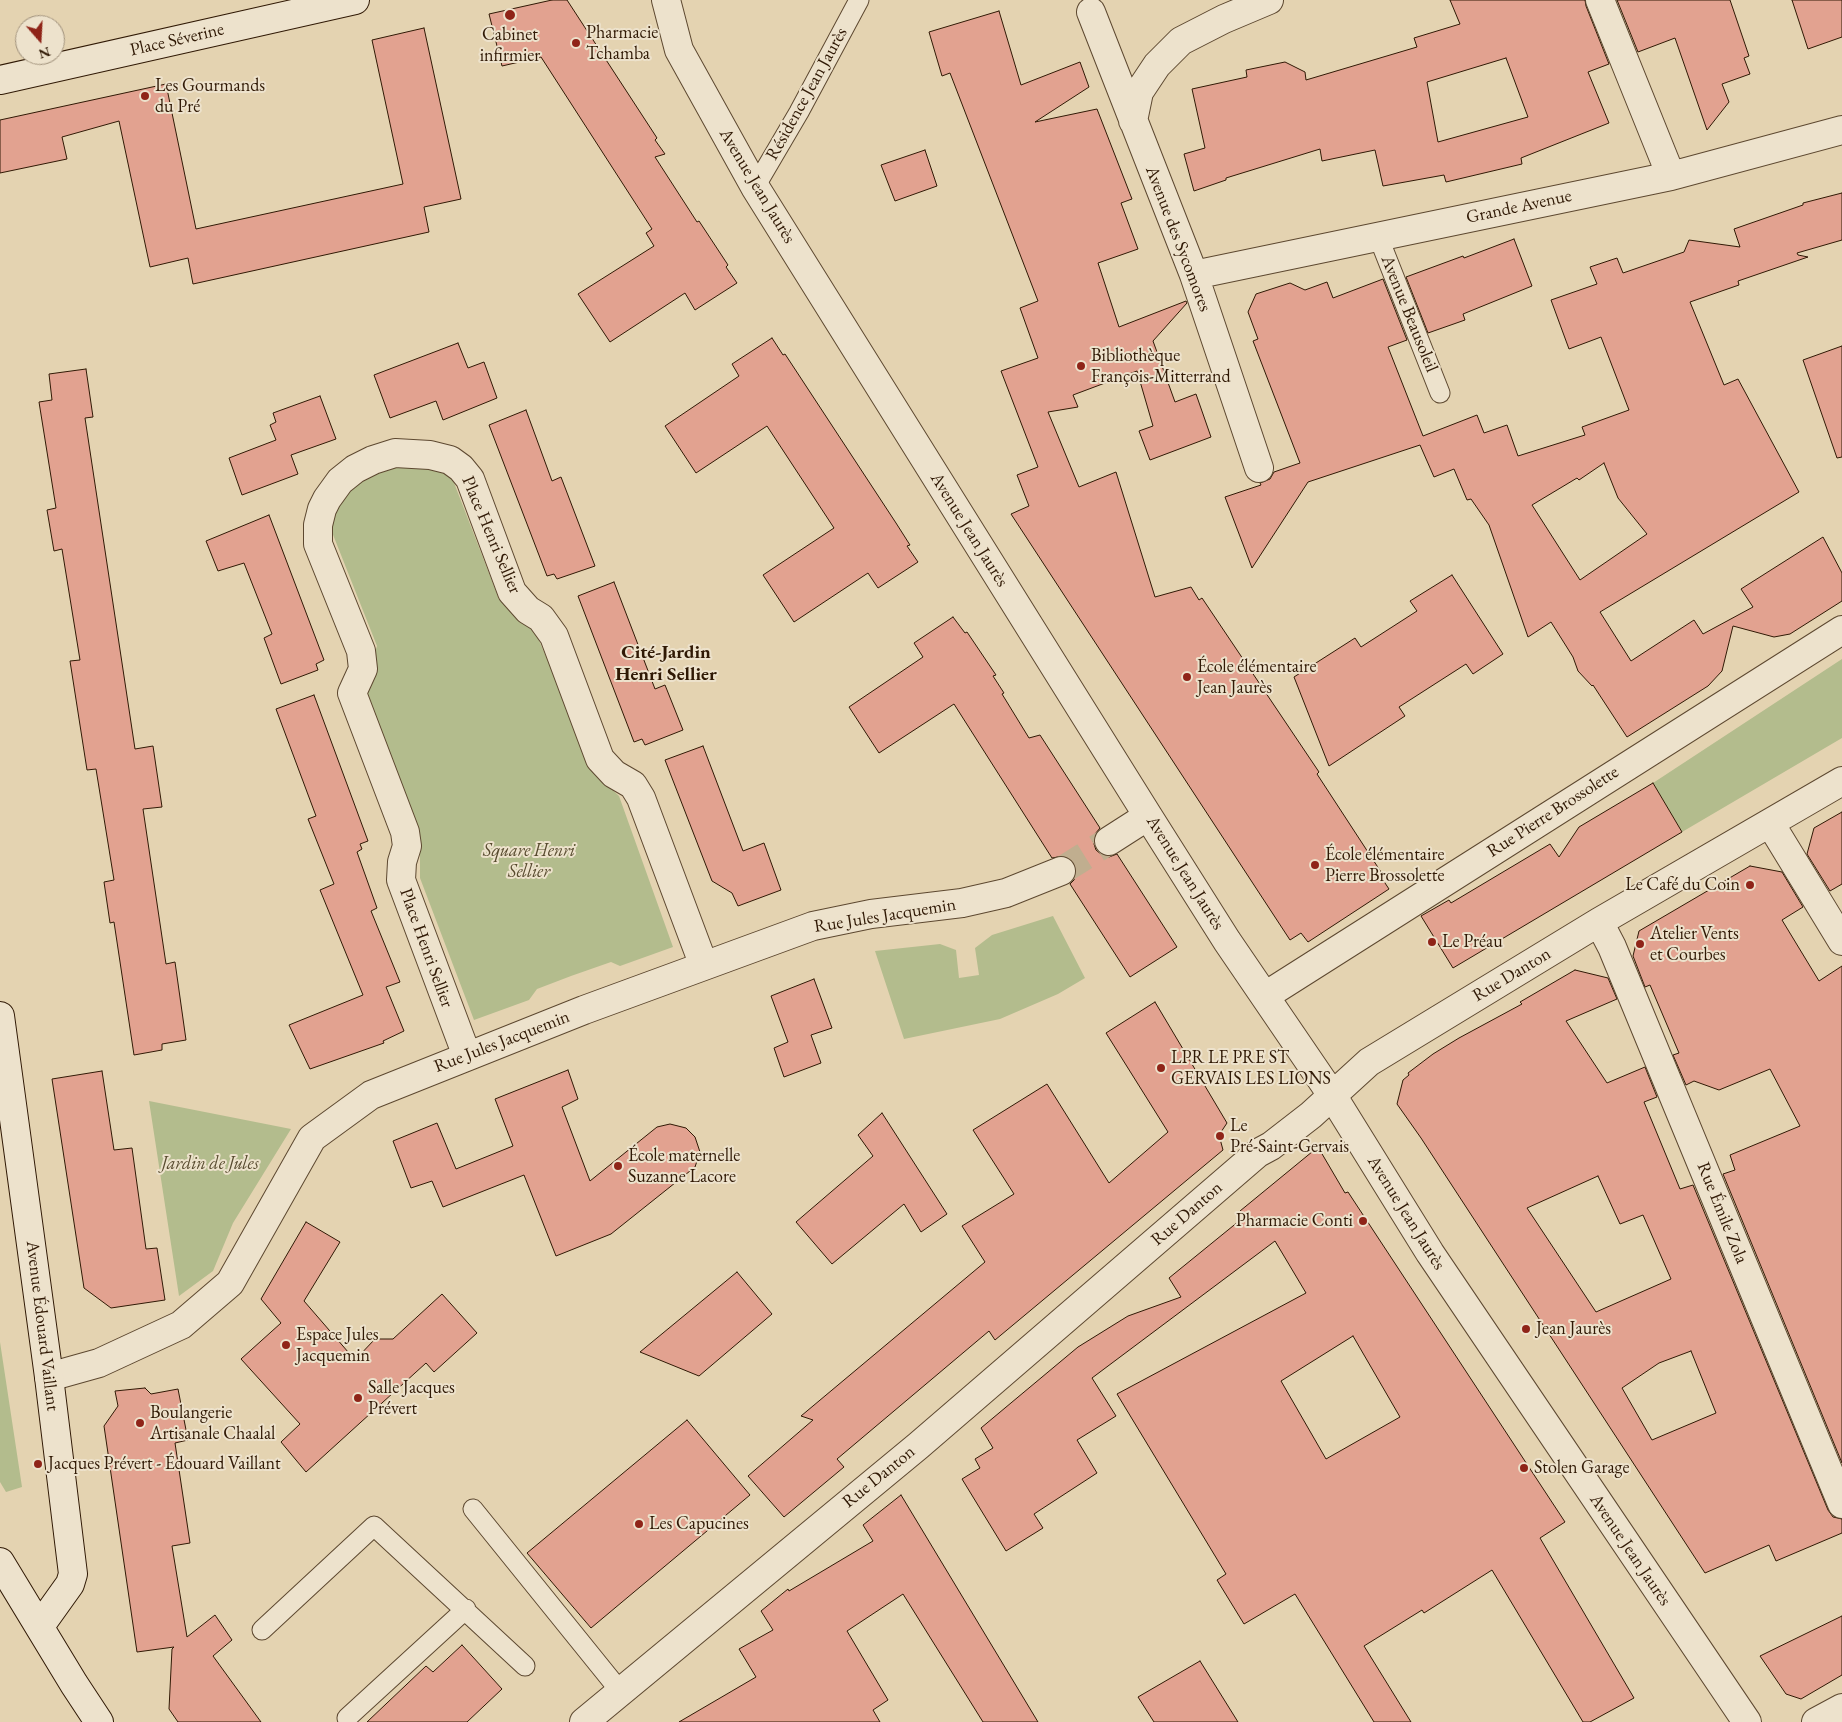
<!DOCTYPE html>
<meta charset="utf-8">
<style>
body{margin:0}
#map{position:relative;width:1842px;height:1722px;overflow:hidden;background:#e4d3b1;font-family:"EB Garamond",serif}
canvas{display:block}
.north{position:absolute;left:15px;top:15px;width:50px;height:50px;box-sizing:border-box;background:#ede2cc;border:1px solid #a1927c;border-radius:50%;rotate:161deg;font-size:14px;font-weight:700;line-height:20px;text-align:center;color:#301905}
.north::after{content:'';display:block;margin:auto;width:18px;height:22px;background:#8f2418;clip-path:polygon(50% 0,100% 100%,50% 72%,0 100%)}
</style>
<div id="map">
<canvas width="1842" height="1722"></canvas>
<div class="north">N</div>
</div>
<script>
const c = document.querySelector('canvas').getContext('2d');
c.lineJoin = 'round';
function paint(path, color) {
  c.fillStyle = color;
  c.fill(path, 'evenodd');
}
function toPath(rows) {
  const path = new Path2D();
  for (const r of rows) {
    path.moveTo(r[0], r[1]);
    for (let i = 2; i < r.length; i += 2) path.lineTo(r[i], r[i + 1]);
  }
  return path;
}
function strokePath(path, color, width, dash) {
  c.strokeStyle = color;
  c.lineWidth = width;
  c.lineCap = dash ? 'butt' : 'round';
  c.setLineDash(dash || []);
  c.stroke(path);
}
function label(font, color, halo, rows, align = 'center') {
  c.font = font + ' "EB Garamond",serif';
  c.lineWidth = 4;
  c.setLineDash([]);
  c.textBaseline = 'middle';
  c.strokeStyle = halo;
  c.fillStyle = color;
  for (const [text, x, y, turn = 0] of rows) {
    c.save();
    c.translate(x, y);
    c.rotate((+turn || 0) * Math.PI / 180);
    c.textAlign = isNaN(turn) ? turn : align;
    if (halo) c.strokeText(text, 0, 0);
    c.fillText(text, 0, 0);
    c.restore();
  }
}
paint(toPath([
 [410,464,451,475,499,599,532,624,597,775,619,796,673,947,620,966,611,962,571,976,537,989,529,1000,474,1020,420,878,420,838,363,690,377,646,328,522,346,492,376,471],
 [1842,659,1842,738,1682,832,1653,783],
 [1053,916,1085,978,1058,994,1000,1019,904,1039,875,951,940,944,956,950,959,978,979,975,975,948,992,935],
 [149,1101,291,1129,233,1223,213,1271,179,1296],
 [0,1342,22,1487,6,1492,0,1482]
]), '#b3bc8d');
const building = toPath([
 [552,0,567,0,657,138,655,140,665,154,655,157,697,222,699,221,728,265,726,267,737,283,695,310,685,293,610,342,578,294,654,246,646,233,652,229,541,57,502,66,489,14,552,0],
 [1450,0,1585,0,1586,6,1609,64,1588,72,1609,123,1521,158,1522,164,1446,182,1444,175,1383,186,1375,150,1322,161,1320,149,1226,178,1226,180,1194,191,1184,154,1205,148,1192,89,1247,77,1246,70,1285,62,1305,72,1306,80,1417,47,1414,38,1460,24,1450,0],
 [1506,58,1528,117,1438,142,1427,82,1506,58],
 [1617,0,1730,0,1749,56,1744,58,1750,74,1722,84,1729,102,1707,130,1675,38,1638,52,1617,0],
 [1792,0,1842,0,1842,37,1808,49,1792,0],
 [999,11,1021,85,1080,62,1089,87,1035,122,1097,109,1132,199,1121,203,1138,249,1098,263,1119,327,1186,301,1187,303,1153,341,1175,402,1196,394,1211,437,1150,460,1139,431,1153,426,1137,371,1073,395,1078,407,1048,412,1079,487,1116,472,1155,597,1191,587,1199,600,1202,598,1319,772,1317,774,1381,872,1379,874,1389,889,1308,942,1301,933,1290,940,1011,514,1029,506,1017,475,1038,467,1001,371,1038,358,1020,308,1038,301,950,73,942,76,929,32,999,11],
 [424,28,461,199,424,207,429,232,193,284,188,258,150,267,119,121,62,137,67,159,0,173,0,120,166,84,196,229,403,184,372,40,424,28],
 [925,150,937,186,895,201,881,165,925,150],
 [1842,193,1842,240,1797,253,1798,255,1808,257,1738,281,1739,285,1690,302,1724,385,1738,379,1799,492,1600,612,1631,661,1694,620,1703,634,1753,607,1741,589,1823,537,1842,573,1842,601,1790,634,1774,637,1733,626,1722,671,1708,686,1627,737,1593,685,1592,686,1578,671,1573,657,1551,622,1528,637,1489,525,1471,499,1467,500,1454,469,1434,477,1420,445,1308,482,1252,568,1225,497,1261,485,1260,483,1270,479,1274,472,1300,463,1253,341,1258,339,1248,312,1256,294,1290,283,1305,290,1327,282,1333,298,1383,279,1407,340,1388,347,1423,436,1477,415,1484,433,1507,425,1518,456,1585,435,1582,427,1629,410,1601,337,1569,349,1551,300,1597,284,1590,267,1617,258,1623,273,1684,252,1689,240,1740,247,1734,229,1803,205,1803,203,1842,193],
 [1604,463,1618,498,1647,534,1580,580,1532,505,1577,478,1579,480,1604,463],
 [1514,239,1532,286,1463,314,1465,320,1428,333,1406,277,1463,256,1464,258,1514,239],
 [772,338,783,355,785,354,896,523,910,545,907,546,918,562,878,588,868,573,794,622,763,575,834,528,767,426,696,473,665,426,739,376,732,364,772,338],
 [458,343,468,368,484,362,497,398,443,420,436,401,390,418,374,375,458,343],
 [1842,346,1842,457,1837,458,1803,360,1842,346],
 [86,369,93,417,85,418,135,749,153,746,162,807,143,809,166,964,175,962,186,1040,162,1044,162,1050,134,1055,114,922,110,923,104,882,114,880,96,769,87,770,70,661,80,660,62,549,54,551,47,510,56,508,39,402,52,400,49,374,86,369],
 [320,396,336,439,291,455,298,474,242,495,229,458,276,440,270,425,276,422,273,413,320,396],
 [526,410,552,481,561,477,595,566,557,579,554,574,547,576,489,425,526,410],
 [269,515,324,660,316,664,318,670,281,684,264,638,272,634,244,563,218,571,206,541,269,515],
 [1452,575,1503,654,1473,674,1466,664,1399,707,1405,716,1329,766,1294,677,1355,638,1361,647,1417,611,1410,601,1452,575],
 [614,582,655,689,665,685,683,730,645,745,642,739,634,742,578,596,614,582],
 [953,617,965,633,967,632,996,675,993,676,1004,693,1002,694,1029,738,1040,735,1100,828,1095,834,1093,841,1096,850,1102,855,1109,857,1117,854,1177,947,1130,977,1070,884,1074,880,1076,874,1075,865,1071,859,1064,856,1052,858,954,704,879,753,849,707,923,657,914,643,953,617],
 [314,695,368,841,360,844,362,849,357,852,377,908,371,911,400,982,386,987,404,1031,383,1041,384,1043,310,1069,289,1025,363,995,320,890,334,884,308,819,316,816,276,709,314,695],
 [703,746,743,851,764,843,781,890,738,906,732,893,712,881,665,760,703,746],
 [1653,783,1682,832,1453,968,1421,916,1449,900,1451,903,1550,844,1559,857,1579,827,1653,783],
 [1842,812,1842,884,1830,891,1807,854,1814,828,1842,812],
 [1750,866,1782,872,1803,907,1782,920,1819,981,1842,966,1842,1463,1723,1174,1735,1170,1730,1155,1800,1126,1770,1069,1719,1090,1694,1081,1686,1085,1673,1055,1679,1053,1650,985,1645,987,1633,956,1639,931,1750,866],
 [1575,970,1608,978,1617,999,1566,1021,1607,1083,1645,1067,1657,1097,1644,1102,1680,1189,1693,1185,1828,1510,1833,1517,1842,1519,1842,1533,1776,1561,1769,1545,1705,1573,1421,1138,1397,1104,1403,1080,1409,1075,1408,1073,1433,1054,1459,1038,1522,1004,1520,1002,1575,970],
 [1598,1176,1620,1224,1643,1215,1671,1279,1596,1312,1527,1208,1598,1176],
 [1691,1351,1716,1413,1652,1440,1622,1388,1659,1363,1691,1351],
 [814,979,832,1028,811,1035,821,1063,784,1077,774,1048,788,1042,771,996,814,979],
 [1155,1002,1227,1123,1219,1135,1223,1150,995,1340,989,1331,837,1459,844,1467,784,1517,748,1476,813,1420,801,1416,985,1262,962,1226,1014,1194,973,1130,1047,1084,1109,1183,1168,1132,1106,1033,1155,1002],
 [568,1070,578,1099,562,1107,590,1181,657,1127,670,1124,686,1128,695,1137,700,1152,695,1167,611,1234,556,1256,524,1175,443,1207,432,1181,411,1188,393,1141,437,1123,456,1169,513,1146,495,1099,568,1070],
 [102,1071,114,1150,132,1148,146,1249,157,1248,165,1300,111,1308,84,1288,52,1079,102,1071],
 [882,1113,947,1214,921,1232,904,1204,832,1264,796,1222,873,1156,858,1135,882,1113],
 [1318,1147,1345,1193,1348,1192,1565,1522,1540,1538,1634,1698,1590,1722,1583,1722,1492,1570,1424,1613,1422,1610,1364,1646,1411,1722,1374,1722,1295,1594,1244,1624,1217,1580,1226,1574,1117,1394,1306,1293,1275,1241,1092,1378,1116,1416,1077,1440,1097,1473,1034,1514,1043,1528,1006,1551,962,1479,980,1468,975,1459,993,1448,981,1428,1078,1347,1128,1316,1181,1297,1169,1278,1244,1217,1240,1211,1318,1147],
 [1353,1336,1400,1417,1326,1459,1281,1381,1353,1336],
 [306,1222,340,1242,304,1301,355,1360,375,1339,393,1339,442,1294,477,1333,434,1372,426,1363,306,1472,281,1442,300,1424,241,1359,281,1323,261,1299,306,1222],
 [737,1272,772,1314,699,1376,640,1352,737,1272],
 [145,1388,151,1394,178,1389,188,1440,175,1443,190,1543,172,1546,187,1637,215,1615,232,1640,213,1656,261,1722,178,1722,169,1709,172,1649,174,1647,137,1652,104,1426,118,1406,115,1391,145,1388],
 [687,1420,750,1495,591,1628,527,1553,687,1420],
 [901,1495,1038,1722,983,1722,903,1594,847,1631,888,1700,873,1710,880,1722,679,1722,756,1677,739,1649,773,1630,761,1611,788,1589,789,1591,873,1541,863,1525,901,1495],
 [1842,1616,1842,1675,1801,1699,1786,1694,1760,1656,1842,1616],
 [462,1645,502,1689,467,1722,367,1722,426,1666,433,1672,462,1645],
 [1200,1661,1238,1722,1154,1722,1138,1697,1200,1661]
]);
paint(building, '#e2a290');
strokePath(building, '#301905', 1);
strokePath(toPath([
 [1061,871,1109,841]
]), '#c0ae8f', 28, [28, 14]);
const lane = toPath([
 [755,187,799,112,859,0],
 [1378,236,1440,393],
 [473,1509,620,1691],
 [262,1630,374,1526,525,1666],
 [347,1718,466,1609]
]);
const street = toPath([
 [666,0,679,50,755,187,1148,816,1227,941,1332,1095,1430,1253,1747,1722],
 [1600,0,1671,176],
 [1091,12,1194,275,1259,468],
 [1133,121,1139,92,1157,65,1181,41,1224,19,1269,0],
 [1194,275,1671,176,1842,130],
 [1770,823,1842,941],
 [1109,841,1148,816],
 [1599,922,1612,947,1842,1504],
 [1265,996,1842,630],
 [467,1056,401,880,402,862,407,846,405,832,352,693,363,669,361,651,318,544,318,525,322,509,327,499,340,481,355,469,373,460,395,453,430,455,450,460,461,468,470,479,512,592,528,610,541,618,554,636,600,759,614,774,633,785,641,798,704,966],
 [49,1377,99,1363,181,1325,230,1283,312,1138,371,1095,584,1010,813,926,871,914,962,903,1006,893,1061,871],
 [584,1722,918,1446,1258,1153,1271,1146,1311,1115,1369,1062,1599,922,1842,781],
 [1816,1722,1842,1708]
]);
const secondary = toPath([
 [0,80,355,0],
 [0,1016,49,1377,73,1574,70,1584,40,1626],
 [0,1562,74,1684,99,1722]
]);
strokePath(lane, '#5d4830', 21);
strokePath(street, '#5d4830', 30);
strokePath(secondary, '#301905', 30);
strokePath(lane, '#ede2cc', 19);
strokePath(street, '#ede2cc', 28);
strokePath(secondary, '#ede2cc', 28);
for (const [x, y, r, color] of [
 [510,15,6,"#8f2418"],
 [576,43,5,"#8f2418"],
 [145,96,5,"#8f2418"],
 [1081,366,5,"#8f2418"],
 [1187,677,5,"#8f2418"],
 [1315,865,5,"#8f2418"],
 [1750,885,5,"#8f2418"],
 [1432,942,5,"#8f2418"],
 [1640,944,5,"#8f2418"],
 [1161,1068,5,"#8f2418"],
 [1220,1136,5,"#8f2418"],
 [618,1166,5,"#8f2418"],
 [1363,1221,5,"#8f2418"],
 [1526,1329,5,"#8f2418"],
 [286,1345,5,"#8f2418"],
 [358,1398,5,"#8f2418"],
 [140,1423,5,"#8f2418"],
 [38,1464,5,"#8f2418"],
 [1524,1468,5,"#8f2418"],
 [639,1524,5,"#8f2418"]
]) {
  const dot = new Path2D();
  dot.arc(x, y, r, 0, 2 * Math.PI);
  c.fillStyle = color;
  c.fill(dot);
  strokePath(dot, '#ede2cc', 2);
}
label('18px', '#301905', '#ede2cc', [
 ["Pharmacie",586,33],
 ["Tchamba",586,54],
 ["Cabinet",510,35,"center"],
 ["infirmier",510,56,"center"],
 ["Les Gourmands",155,86],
 ["du Pré",155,107],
 ["Bibliothèque",1091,356],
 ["François-Mitterrand",1091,377],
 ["École élémentaire",1197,667],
 ["Jean Jaurès",1197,688],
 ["École élémentaire",1325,855],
 ["Pierre Brossolette",1325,876],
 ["Le Café du Coin",1740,885,"right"],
 ["Atelier Vents",1650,934],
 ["et Courbes",1650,955],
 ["Le Préau",1442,942],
 ["LPR LE PRE ST",1171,1058],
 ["GERVAIS LES LIONS",1171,1079],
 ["Le",1230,1126],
 ["Pré-Saint-Gervais",1230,1147],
 ["École maternelle",628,1156],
 ["Suzanne Lacore",628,1177],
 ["Pharmacie Conti",1353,1221,"right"],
 ["Jean Jaurès",1536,1329],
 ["Espace Jules",296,1335],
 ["Jacquemin",296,1356],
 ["Salle Jacques",368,1388],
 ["Prévert",368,1409],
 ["Boulangerie",150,1413],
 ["Artisanale Chaalal",150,1434],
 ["Jacques Prévert - Édouard Vaillant",48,1464],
 ["Stolen Garage",1534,1468],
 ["Les Capucines",649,1524]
], 'left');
label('18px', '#301905', '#ede2cc', [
 ["Place Séverine",177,40,-13],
 ["Résidence Jean Jaurès",807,94,-61],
 ["Avenue Jean Jaurès",757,186,59],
 ["Grande Avenue",1519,207,-12],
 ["Avenue des Sycomores",1178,239,69],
 ["Avenue Beausoleil",1409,314,68],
 ["Avenue Jean Jaurès",969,530,58],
 ["Place Henri Sellier",491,535,67],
 ["Rue Pierre Brossolette",1553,812,-33],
 ["Avenue Jean Jaurès",1185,873,58],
 ["Rue Jules Jacquemin",885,916,-9],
 ["Place Henri Sellier",426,948,70],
 ["Rue Danton",1512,975,-31],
 ["Rue Jules Jacquemin",502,1042,-21],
 ["Avenue Jean Jaurès",1406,1213,58],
 ["Rue Émile Zola",1722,1213,68],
 ["Rue Danton",1187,1214,-41],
 ["Avenue Édouard Vaillant",42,1326,83],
 ["Rue Danton",879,1477,-39],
 ["Avenue Jean Jaurès",1630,1550,56]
]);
label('italic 18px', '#574a2e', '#ede2cc', [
 ["Square Henri",529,851],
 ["Sellier",529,872],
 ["Jardin de Jules",210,1164]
]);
label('bold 19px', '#301905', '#ede2cc', [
 ["Cité-Jardin",666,653],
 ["Henri Sellier",666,675]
]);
</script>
